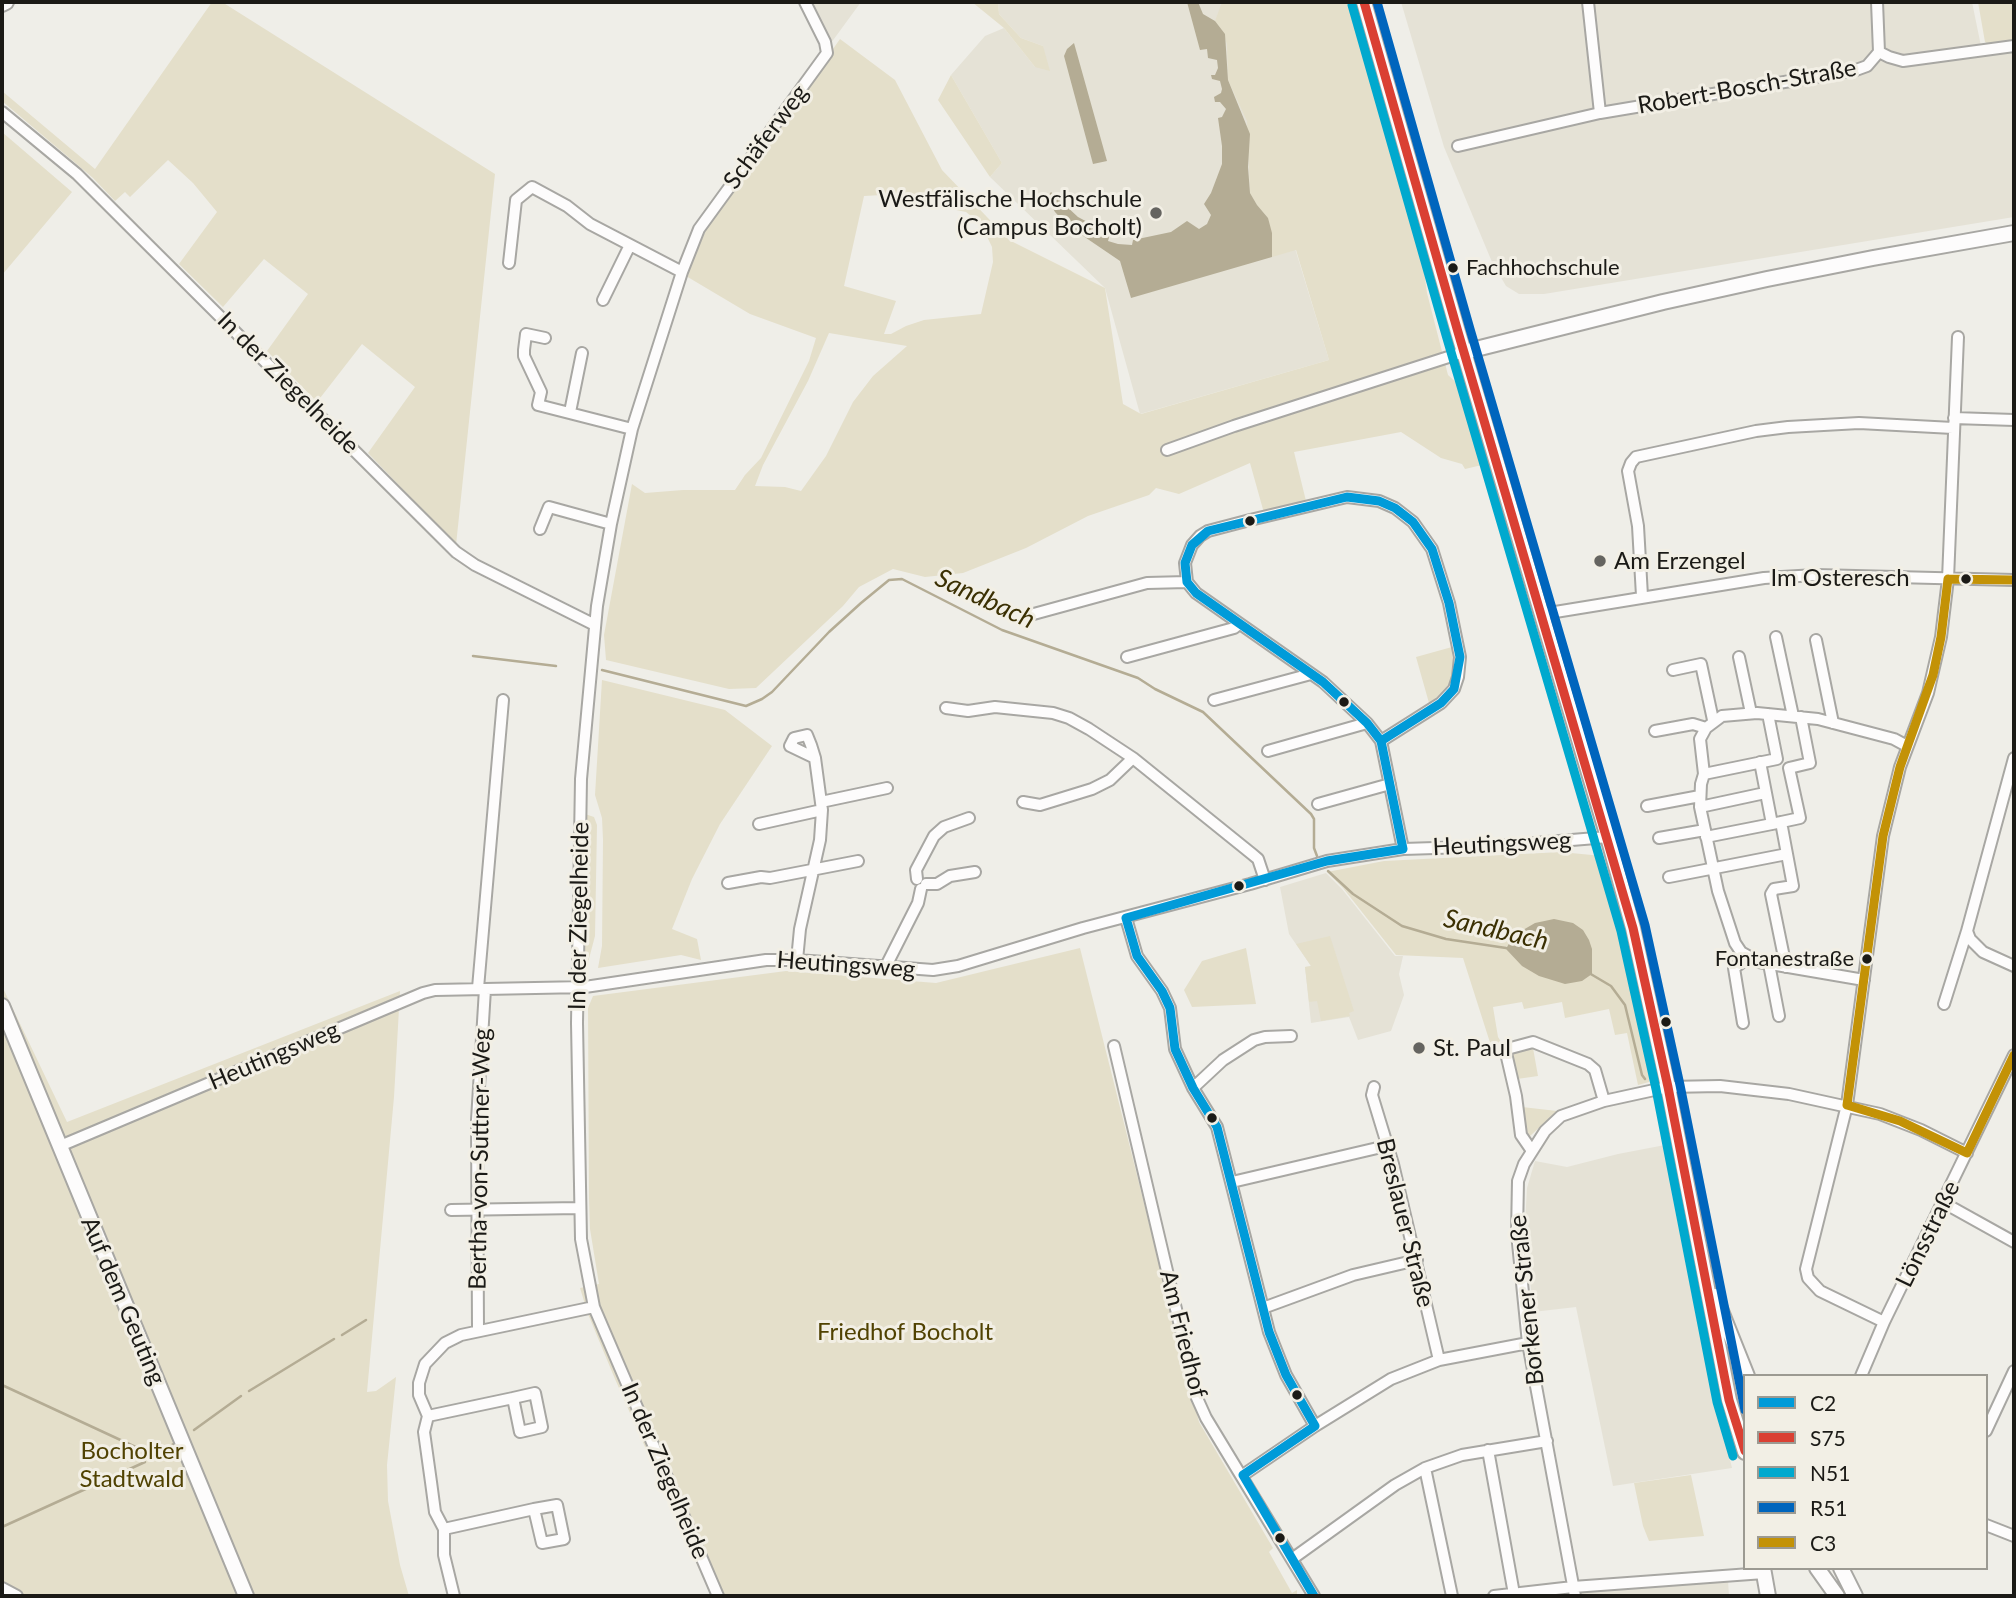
<!DOCTYPE html>
<meta charset="utf-8">
<style>
body{margin:0}
#map{position:relative;width:2016px;height:1598px;overflow:hidden;background:#efeee8;font-family:Lato,sans-serif}
canvas{display:block}
.frame{position:absolute;inset:0;border:4px solid #1b1a16;pointer-events:none}
.legend{position:absolute;left:1743px;top:1374px;width:245px;height:196px;box-sizing:border-box;background:#f2efe5;border:2px solid #9c9a92;margin:0;padding:9px 12px;list-style:none;font-size:21px;color:#1b1a16}
.legend li{display:flex;align-items:center;gap:14px;height:35px}
.legend b{width:35px;border:2px solid #9c9a92}
</style>
<div id="map">
<canvas width="2016" height="1598"></canvas>
<div class="frame"></div>
<ul class="legend">
<li><b style="height:9px;background:#009bd9"></b>C2</li>
<li><b style="height:9px;background:#da4033"></b>S75</li>
<li><b style="height:9px;background:#00a9ce"></b>N51</li>
<li><b style="height:9px;background:#0065bd"></b>R51</li>
<li><b style="height:9px;background:#c39206"></b>C3</li>
</ul>
</div>
<script>
const c = document.querySelector('canvas').getContext('2d');
c.lineJoin = 'round';
function paint(path, color) {
  c.fillStyle = color;
  c.fill(path, 'evenodd');
}
function toPath(rows) {
  const path = new Path2D();
  for (const r of rows) {
    path.moveTo(r[0], r[1]);
    for (let i = 2; i < r.length; i += 2) path.lineTo(r[i], r[i + 1]);
  }
  return path;
}
function strokePath(path, color, width, dash) {
  c.strokeStyle = color;
  c.lineWidth = width;
  c.lineCap = dash ? 'butt' : 'round';
  c.setLineDash(dash || []);
  c.stroke(path);
}
function label(font, color, halo, rows, align = 'center') {
  c.font = font + ' Lato,sans-serif';
  c.lineWidth = 6;
  c.setLineDash([]);
  c.textBaseline = 'middle';
  c.strokeStyle = halo;
  c.fillStyle = color;
  for (const [text, x, y, turn = 0] of rows) {
    c.save();
    c.translate(x, y);
    c.rotate((+turn || 0) * Math.PI / 180);
    c.textAlign = isNaN(turn) ? turn : align;
    if (halo) c.strokeText(text, 0, 0);
    c.fillText(text, 0, 0);
    c.restore();
  }
}
paint(toPath([
 [809,2,861,2,831,43],
 [998,2,1220,2,1329,360,1140,414,1105,288,990,177,1002,163,951,75,985,36,1004,28,1035,67,1043,46,1021,38,999,14],
 [1401,2,1972,2,1983,56,2014,51,2014,217,1544,294,1519,294,1506,286,1492,262,1444,147],
 [1326,873,1342,889,1395,956,1403,956,1399,974,1404,995,1391,1031,1358,1040,1349,1017,1311,1023,1305,967,1311,966,1289,934,1280,887],
 [1665,1145,1673,1199,1698,1325,1732,1468,1613,1486,1576,1307,1533,1312,1525,1224,1527,1188,1535,1161,1567,1167,1618,1154],
 [1728,1581,1729,1596,1580,1596,1580,1592]
]), '#e5e2d6');
paint(toPath([
 [212,2,222,2,495,174,456,545,368,453,415,387,362,344,317,402,267,351,308,294,264,259,223,307,179,264,217,212,193,183,168,160,130,197,125,192,115,201,93,178,2,101,2,91,95,169],
 [972,2,998,2,999,14,1021,38,1043,46,1050,71,1035,67,1004,28],
 [1222,2,1347,2,1423,263,1427,293,1448,375,1459,385,1482,465,1465,469,1462,464,1441,458,1401,432,1294,452,1306,501,1264,513,1250,463,1179,494,1156,488,1149,495,1088,516,1026,548,963,573,925,577,893,569,859,587,843,606,756,688,729,689,606,660,604,635,632,484,645,493,683,490,735,490,745,475,761,458,809,361,816,338,750,314,686,276,706,230,840,39,895,80,942,170,1009,240,1105,288,1123,404,1141,414,1329,360,1296,250,1272,257,1268,218,1257,205,1250,193,1247,121,1228,80,1227,44,1222,30,1215,21],
 [882,195,966,212,981,224,992,247,993,262,981,314,924,320,906,326,891,334,884,334,896,301,844,286,864,196],
 [829,333,907,346,873,376,853,402,826,456,801,491,785,487,755,486,763,465,808,381],
 [1351,2,1359,2,1430,258,1432,280,1442,316,1435,307,1423,245],
 [1978,2,2014,2,2014,44,1992,47,1985,42],
 [951,75,1002,163,990,177,938,100],
 [2,132,72,192,2,275],
 [1452,647,1454,676,1450,688,1429,703,1416,657],
 [602,680,725,710,772,746,720,824,692,879,672,929,697,939,701,960,681,955,598,968,602,946,603,840,602,818,595,795],
 [585,814,594,817,597,825,595,936,586,970,583,970],
 [1561,852,1602,856,1613,895,1650,1076,1649,1082,1638,1085,1627,1033,1615,1035,1609,1009,1565,1018,1562,1002,1524,1009,1522,1002,1493,1007,1498,1037,1505,1048,1493,1052,1463,958,1396,955,1343,888,1327,872,1384,861],
 [1330,936,1354,1011,1349,1013,1350,1016,1321,1021,1317,1001,1309,1002,1305,967,1311,966,1296,944],
 [1080,948,1199,1422,1273,1548,1269,1552,1292,1593,1297,1590,1297,1596,711,1596,615,1379,588,1314,580,1288,599,1284,590,1229,589,1198,588,1008,593,996,786,971,936,983],
 [1246,948,1256,1004,1192,1007,1184,990,1202,961],
 [2,986,67,1122,400,991,394,1097,367,1392,376,1391,396,1377,387,1465,388,1501,400,1565,409,1596,2,1596],
 [1528,1048,1533,1048,1538,1076,1517,1079,1512,1052],
 [1522,1107,1557,1111,1529,1137,1526,1136],
 [1717,1317,1745,1382,1745,1440],
 [1691,1475,1704,1536,1649,1541,1643,1526,1634,1483]
]), '#e4dfca');
paint(toPath([
 [1187,2,1198,2,1203,14,1215,21,1225,34,1228,80,1250,134,1248,167,1250,193,1257,205,1268,218,1272,233,1272,257,1131,298,1120,261,1067,225,1055,212,1047,198,1051,192,1078,217,1110,234,1108,241,1118,244,1132,245,1133,240,1171,232,1187,221,1199,229,1207,224,1211,215,1204,204,1211,193,1222,164,1222,146,1218,118,1222,117,1226,109,1220,102,1215,102,1214,97,1221,93,1222,89,1220,81,1212,79,1211,75,1215,75,1218,68,1217,60,1208,58,1207,49,1200,50],
 [1074,43,1107,161,1093,164,1064,56,1067,49],
 [1554,919,1573,923,1583,930,1589,940,1592,949,1592,974,1582,981,1565,984,1539,976,1522,966,1506,949,1512,938,1523,930,1535,923]
]), '#b4ac94');
strokePath(toPath([
 [473,656,556,666],
 [602,670,746,706,762,699,772,692,829,632,861,603,889,580,902,579,1002,630,1138,678,1155,689,1203,712,1311,814,1314,819,1314,848,1317,856],
 [1328,871,1353,894,1402,926,1446,939,1506,948],
 [1589,973,1611,986,1625,1005,1642,1075,1645,1079],
 [342,1335,366,1320],
 [2,1385,155,1456],
 [249,1391,334,1339],
 [194,1430,241,1396],
 [152,1458,175,1443],
 [2,1527,145,1462]
]), '#b4ac94', 2.5);
const street = toPath([
 [1879,52,1889,57,1903,61,2014,46],
 [2,112,77,174,456,552,475,565,595,625],
 [1600,113,1856,70,1867,66,1879,52,1877,2],
 [1458,146,1600,113,1588,2],
 [509,263,516,200,532,187,567,206,590,224,682,272],
 [603,300,630,245],
 [545,338,526,334,524,350,524,356,541,392,538,405,632,429],
 [570,412,582,353],
 [1954,418,2014,420],
 [1167,450,1234,426,1464,352],
 [540,529,549,507,611,524],
 [1642,596,1638,526,1628,471,1631,463,1636,457,1756,431,1788,427,1859,423,1953,428],
 [1543,614,1764,578,1816,575,2014,580],
 [1030,615,1147,583,1187,582],
 [1776,637,1793,716],
 [1816,640,1833,723],
 [1127,657,1234,628,1239,624],
 [1739,657,1751,713],
 [1673,670,1701,664,1713,720],
 [1214,700,1311,674],
 [946,708,968,711,995,707,1053,713,1069,718,1089,729,1133,758,1252,854,1258,859,1265,880],
 [1655,731,1693,724,1706,728],
 [1381,741,1441,703,1454,689,1458,677,1460,657,1449,603,1432,549,1413,522,1395,508,1379,501,1347,497,1250,520,1208,531,1200,536,1192,545,1185,563,1187,582,1196,593,1323,682,1367,723,1381,741,1403,849],
 [1268,751,1367,723],
 [2014,758,1967,931,1970,939,1983,952,2014,966],
 [1704,774,1777,759,1768,714],
 [821,802,887,788],
 [1023,802,1040,805,1092,789,1110,780,1133,758],
 [1318,804,1390,784],
 [1647,806,1700,796],
 [1700,807,1765,793],
 [1781,822,1793,886,1774,889,1771,894,1786,967],
 [759,824,822,810],
 [1772,824,1800,818,1789,768,1810,763,1801,717],
 [1706,837,1772,824,1760,762],
 [1659,838,1705,830],
 [1669,877,1787,854],
 [917,879,916,870,934,836,944,827,969,818],
 [728,883,761,877,770,878,858,861],
 [926,884,937,884,950,876,975,872],
 [1126,918,1137,956,1162,991,1170,1008,1175,1049,1193,1088,1217,1127,1269,1332,1286,1375,1315,1426],
 [797,960,800,929,820,840,822,810,815,758,811,745,807,735,794,738,790,746,815,758],
 [1769,964,1779,1016],
 [885,968,918,903,921,889],
 [1864,980,1759,962,1741,952,1735,943,1718,891,1705,830,1700,807,1701,784,1704,774,1700,739,1706,728,1722,716,1757,713,1818,719,1894,739,1907,746],
 [478,988,503,700],
 [1944,1004,1967,931],
 [1743,1023,1734,968,1748,958],
 [1114,1046,1197,1398,1206,1418,1314,1596],
 [1374,1087,1372,1095,1393,1164,1439,1360],
 [1193,1088,1223,1060,1254,1040,1265,1037,1291,1036],
 [60,1146,423,993,435,990,585,987,766,960,797,960,933,970,958,966,1083,928,1250,884,1327,861,1403,849,1499,846,1608,837],
 [1532,1151,1521,1135,1516,1096,1506,1053,1507,1049,1533,1042,1588,1064,1595,1070,1604,1101],
 [1232,1182,1386,1146],
 [1944,1203,2014,1242],
 [451,1210,579,1208],
 [1263,1308,1353,1275,1417,1260],
 [1884,1322,1820,1291,1808,1278,1806,1269,1847,1105,1883,836,1900,767,1928,693,1941,637,1948,579,1958,337],
 [478,1330,477,1120,485,989],
 [1861,1376,1884,1322,2014,1055],
 [428,1416,513,1398,520,1432,542,1427,535,1393,513,1398],
 [1986,1431,2014,1371],
 [1488,1450,1514,1594],
 [1425,1468,1452,1596],
 [1243,1475,1315,1426,1391,1379,1439,1360,1528,1343],
 [1986,1525,2014,1536],
 [444,1529,534,1509,542,1543,564,1539,557,1505,534,1509],
 [1292,1559,1395,1485,1425,1468,1462,1455,1547,1441],
 [2,1588,17,1596],
 [454,1596,444,1555,444,1529,435,1512,431,1482,424,1432,428,1416,419,1395,419,1383,425,1364,445,1343,461,1335,594,1307],
 [718,1596,594,1307,581,1239,577,1023,581,779,597,606,611,524,632,429,682,272,699,229,827,53,825,42,805,2],
 [1494,1596,1573,1587,1764,1573],
 [1575,1596,1528,1343,1517,1233,1518,1181,1524,1164,1545,1131,1561,1116,1604,1101,1668,1087,1720,1086,1789,1094,1880,1114,1921,1130,1967,1153]
]);
const secondary = toPath([
 [1364,2,1458,332,1608,837,1633,928,1668,1087,1729,1400,1745,1452],
 [2,4,6,2],
 [1464,352,1663,302,1767,279,1873,258,2014,233],
 [2,1006,246,1596],
 [1715,1296,1747,1376],
 [1763,1568,1768,1596],
 [1817,1568,1837,1596],
 [1841,1568,1855,1596]
]);
strokePath(street, '#a8a7a3', 14);
strokePath(secondary, '#a8a7a3', 18);
strokePath(street, '#fdfcfc', 10);
strokePath(secondary, '#fdfcfc', 14);
strokePath(toPath([
 [1347,497,1379,501,1395,508,1413,522,1432,549,1449,603,1460,657,1454,689,1441,703,1381,741,1367,723,1323,682,1196,593,1187,582,1185,563,1192,545,1208,531,1347,497],
 [1381,741,1403,849],
 [1126,918,1137,956,1162,991,1170,1008,1175,1049,1193,1088,1217,1127,1269,1332,1286,1375,1315,1426],
 [1126,918,1327,861,1403,849],
 [1243,1475,1314,1596],
 [1243,1475,1315,1426]
]), '#009bd9', 9);
strokePath(toPath([
 [1364,2,1458,332,1633,928,1668,1087,1729,1400,1745,1451]
]), '#da4033', 9);
strokePath(toPath([
 [1352,5,1446,335,1621,931,1656,1089,1717,1402,1733,1456]
]), '#00a9ce', 9);
strokePath(toPath([
 [1377,2,1470,329,1645,925,1680,1085,1745,1410]
]), '#0065bd', 9);
strokePath(toPath([
 [1948,579,2014,580],
 [1847,1105,1883,836,1900,767,1933,675,1941,637,1948,579],
 [1847,1105,1900,1121,1967,1153],
 [1967,1153,2014,1055]
]), '#c39206', 9);
for (const [x, y, r, color] of [
 [1156,213,7,"#656460"],
 [1453,268,6,"#1b1a16"],
 [1250,521,6,"#1b1a16"],
 [1600,561,7,"#656460"],
 [1966,579,6,"#1b1a16"],
 [1344,702,6,"#1b1a16"],
 [1239,886,6,"#1b1a16"],
 [1867,959,6,"#1b1a16"],
 [1666,1022,6,"#1b1a16"],
 [1419,1048,7,"#656460"],
 [1212,1118,6,"#1b1a16"],
 [1297,1395,6,"#1b1a16"],
 [1280,1538,6,"#1b1a16"]
]) {
  const dot = new Path2D();
  dot.arc(x, y, r, 0, 2 * Math.PI);
  c.fillStyle = color;
  c.fill(dot);
  strokePath(dot, '#f2efe5', 2.5);
}
label('22px', '#1b1a16', '#f2efe5', [
 ["Fachhochschule",1466,268],
 ["Fontanestraße",1854,959,"right"]
], 'left');
label('24px', '#1b1a16', '#f2efe5', [
 ["Robert-Bosch-Straße",1747,87,-10],
 ["Schäferweg",766,137,-53],
 ["In der Ziegelheide",288,383,45],
 ["Im Osteresch",1840,578],
 ["Heutingsweg",1502,844,-3],
 ["In der Ziegelheide",579,916,-89],
 ["Heutingsweg",846,965,4],
 ["Heutingsweg",274,1056,-23],
 ["Bertha-von-Suttner-Weg",480,1159,-89],
 ["Breslauer Straße",1405,1223,76],
 ["Lönsstraße",1928,1234,-64],
 ["Borkener Straße",1527,1300,-96],
 ["Auf dem Geuting",123,1301,67],
 ["Am Friedhof",1183,1334,76],
 ["In der Ziegelheide",665,1471,67]
]);
label('24px', '#1b1a16', '#f2efe5', [
 ["Westfälische Hochschule",1142,199,"right"],
 ["(Campus Bocholt)",1142,227,"right"],
 ["Am Erzengel",1614,561],
 ["St. Paul",1433,1048]
], 'left');
label('24px', '#504202', '#f2efe5', [
 ["Friedhof Bocholt",905,1332],
 ["Bocholter",132,1451],
 ["Stadtwald",132,1479]
]);
label('italic 26px', '#3b3003', '#f2efe5', [
 ["Sandbach",985,599,25],
 ["Sandbach",1496,930,13]
]);
</script>
